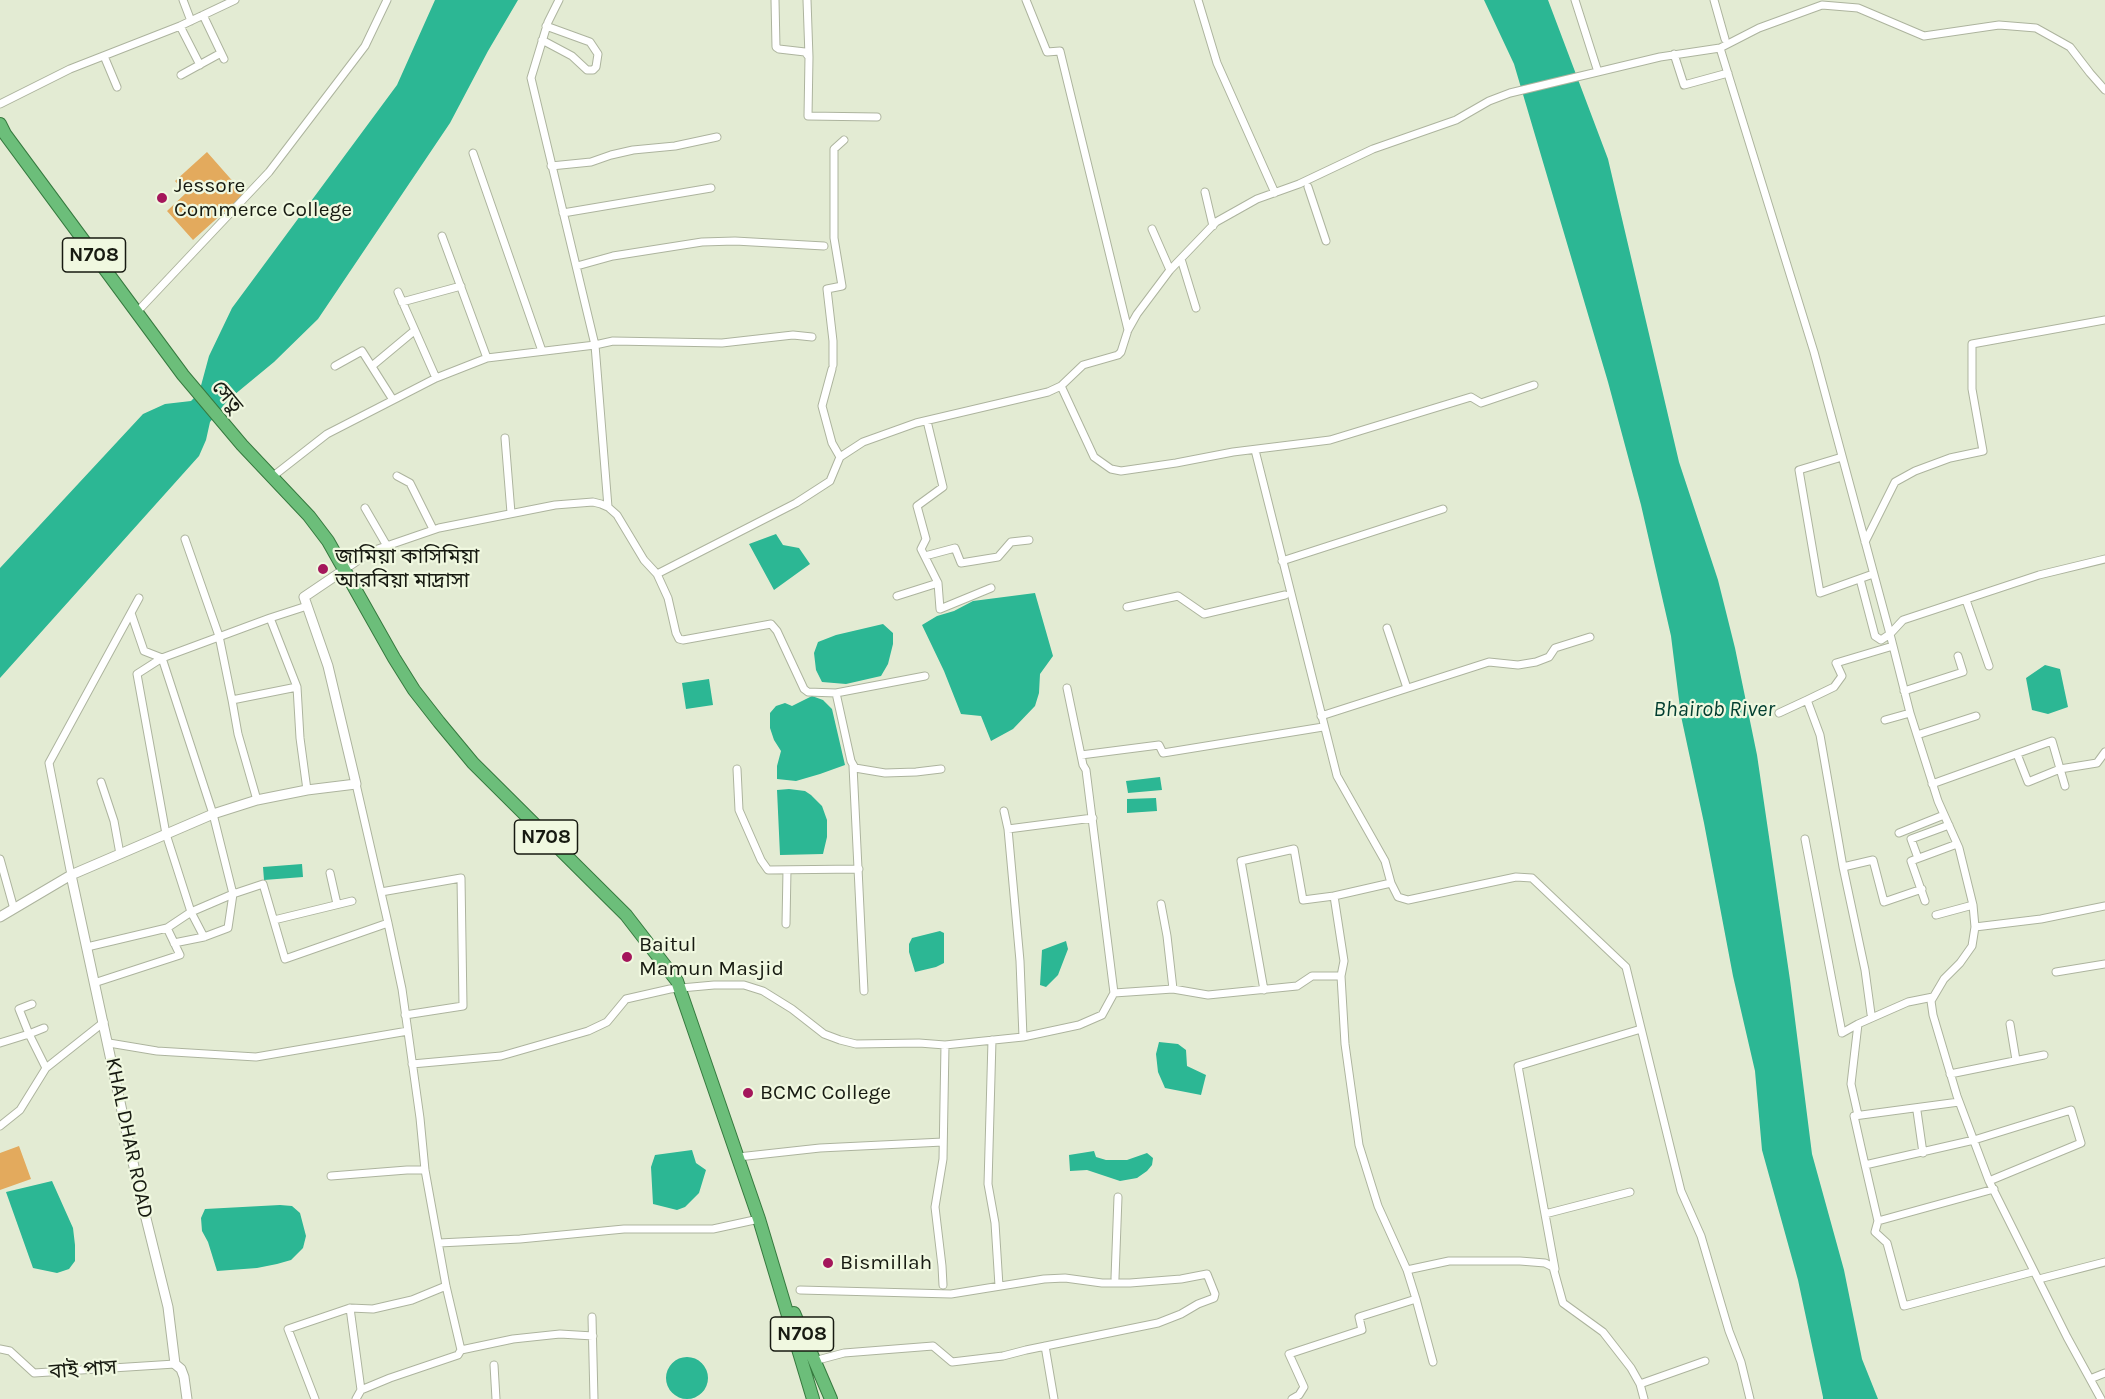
<!DOCTYPE html>
<meta charset="utf-8">
<style>
body{margin:0}
canvas{display:block;background:#e3ebd3}
</style>
<canvas width="2105" height="1399"></canvas>
<script>
const c = document.querySelector('canvas').getContext('2d');
c.lineJoin = 'round';
function paint(path, color) {
  c.fillStyle = color;
  c.fill(path, 'evenodd');
}
function toPath(rows) {
  const path = new Path2D();
  for (const r of rows) {
    if (r.length === 3) {
      path.moveTo(r[0] + r[2], r[1]);
      path.arc(r[0], r[1], r[2], 0, 2 * Math.PI);
      continue;
    }
    path.moveTo(r[0], r[1]);
    for (let i = 2; i < r.length; i += 2) path.lineTo(r[i], r[i + 1]);
  }
  return path;
}
function strokePath(path, color, width, dash) {
  c.strokeStyle = color;
  c.lineWidth = width;
  c.lineCap = dash ? 'butt' : 'round';
  c.setLineDash(dash || []);
  c.stroke(path);
}
function label(font, color, halo, rows, align = 'center') {
  c.font = font + ' Karla,"Noto Sans Bengali",sans-serif';
  c.lineWidth = 4.5;
  c.setLineDash([]);
  c.textBaseline = 'middle';
  c.strokeStyle = halo;
  c.fillStyle = color;
  for (const [text, x, y, turn = 0] of rows) {
    c.save();
    c.translate(x, y);
    c.rotate((+turn || 0) * Math.PI / 180);
    c.textAlign = isNaN(turn) ? turn : align;
    if (halo) c.strokeText(text, 0, 0);
    c.fillText(text, 0, 0);
    c.restore();
  }
}
paint(toPath([
 [207,152,244,194,193,240,167,211,186,193,175,181],
 [19,1146,31,1179,0,1190,0,1153]
]), '#e3aa5d');
paint(toPath([
 [435,0,518,0,488,51,450,123,318,319,274,362,228,400,210,422,206,440,199,456,0,678,0,568,143,414,165,404,191,401,199,393,209,356,232,308,397,85],
 [1484,0,1548,0,1608,159,1679,462,1718,580,1735,648,1757,755,1790,980,1812,1154,1844,1270,1862,1359,1878,1399,1823,1399,1823,1397,1798,1280,1762,1150,1755,1071,1733,976,1704,823,1681,716,1671,636,1641,505,1608,382,1514,64],
 [776,534,783,545,799,548,810,564,774,590,749,544],
 [1035,593,1053,656,1040,674,1039,693,1035,706,1013,729,991,741,981,716,961,714,944,671,922,625,937,616,954,611,973,601],
 [883,624,893,633,893,644,888,664,881,676,846,684,822,682,816,670,814,653,818,642,836,635],
 [2045,665,2060,669,2068,707,2048,714,2032,710,2026,678],
 [709,679,713,705,686,709,682,683],
 [812,696,823,700,832,709,845,765,820,774,796,781,777,779,777,766,781,751,774,740,770,728,770,713,776,706,785,703,792,706],
 [1160,777,1162,790,1128,793,1126,781],
 [789,789,805,791,811,795,822,806,827,820,827,837,823,854,780,855,777,790],
 [1156,798,1157,811,1127,813,1127,799],
 [302,864,303,877,264,880,263,867],
 [940,931,944,933,944,963,936,967,915,972,909,952,909,944,912,938],
 [1066,941,1068,949,1058,975,1046,987,1040,985,1042,950],
 [1159,1042,1178,1044,1186,1050,1187,1066,1206,1075,1201,1095,1165,1088,1158,1072,1156,1054],
 [692,1150,696,1163,706,1170,699,1193,685,1207,677,1210,653,1204,651,1167,655,1155],
 [1094,1151,1096,1157,1106,1160,1127,1160,1147,1153,1153,1158,1152,1165,1147,1171,1137,1178,1120,1181,1087,1170,1070,1171,1069,1155],
 [52,1181,73,1228,75,1245,75,1261,69,1269,57,1273,33,1268,6,1192],
 [280,1205,292,1206,300,1213,306,1236,303,1248,291,1260,277,1264,257,1268,217,1271,208,1242,202,1231,201,1218,205,1209],
 [687,1378,21]
]), '#2cb794');
const minor = toPath([
 [183,0,191,21],
 [559,0,548,22,531,78,595,345,608,507],
 [775,0,776,47,779,49,805,52,809,57,808,116,877,117],
 [807,0,809,57],
 [1026,0,1047,52,1060,51,1128,330],
 [1198,0,1217,63,1275,193],
 [1575,0,1598,72],
 [1714,0,1725,39],
 [203,15,224,59],
 [180,26,200,65],
 [542,40,572,56,587,70,593,70,596,67,598,54,590,42,546,26],
 [1720,48,1814,352,1890,634,1881,640,1875,636,1860,579],
 [1674,54,1684,85,1728,73],
 [104,56,117,87],
 [181,75,221,53],
 [0,104,70,69,180,26,235,0],
 [473,153,542,351],
 [551,166,591,162,611,155,633,150,675,146,717,137],
 [1308,187,1326,241],
 [1205,192,1213,226],
 [563,213,711,188],
 [1152,229,1170,270],
 [442,236,487,358],
 [1181,259,1196,308],
 [577,266,613,256,702,242,735,241,824,246],
 [398,292,436,378],
 [402,302,461,286],
 [137,312,269,172,365,46,387,0],
 [833,365,833,341,827,289,842,286,834,238,834,149,844,140],
 [335,366,362,351,393,400],
 [372,366,414,331],
 [832,369,822,406,832,443,840,457],
 [1061,386,1094,457,1111,469,1121,471,1176,463,1233,452,1330,440,1471,397,1481,403,1534,385],
 [505,438,511,513],
 [1255,450,1337,776,1385,861,1391,883],
 [1842,457,1799,470,1820,593,1873,574],
 [397,476,410,483,432,527],
 [272,477,327,434,436,378,487,358,595,345,613,341,722,343,793,335,812,337],
 [365,508,387,546],
 [185,539,219,636,232,700],
 [1865,542,1895,482,1915,471,1950,458,1983,451,1972,389,1972,344,2105,320],
 [925,556,955,548,961,563,998,557,1011,542,1029,540],
 [1282,561,1443,509],
 [344,570,372,551,439,528,555,505,593,502,601,504,608,507,617,515,644,560,657,574,668,598,676,633,679,639,683,640,771,624,777,631,804,689,808,692,836,693,925,676],
 [657,574,796,503,830,481,840,457,863,442,916,423,1048,392,1061,386,1083,365,1118,355,1121,352,1128,330,1137,314,1170,270,1216,222,1257,199,1299,184,1373,149,1456,120,1489,101,1510,93,1660,57,1720,48,1759,28,1822,5,1858,8,1924,36,1999,25,2036,28,2070,47,2090,73,2105,90],
 [938,583,940,609,991,588],
 [897,596,938,583,921,549,926,539,917,506,943,487,927,421],
 [1966,600,1989,666],
 [1127,607,1178,596,1204,614,1285,595],
 [131,613,144,651,162,658,213,814,233,894,263,884,285,959,388,923],
 [1387,628,1407,688],
 [1904,691,1963,672,1958,656],
 [836,693,851,761,855,768,885,773,916,772,941,769],
 [1779,713,1807,700],
 [1321,716,1489,662,1518,665,1536,662,1549,657,1555,648,1590,637],
 [1885,720,1910,713],
 [1917,735,1976,716],
 [2017,754,2028,782,2060,769,2097,763,2105,752],
 [1081,755,1159,745,1163,753,1323,727],
 [853,766,864,991],
 [737,769,739,810,761,860,768,870,859,869],
 [101,782,114,821,120,854],
 [356,784,388,923,402,989,420,1118,425,1170,446,1286,461,1350,458,1355,390,1378,361,1390,356,1399],
 [1932,784,2052,741,2065,786],
 [307,790,300,738,297,687,270,618,307,606],
 [257,800,238,734,232,700,297,687],
 [1004,811,1008,829,1020,961,1023,1037],
 [1008,829,1093,818],
 [1899,833,1944,815],
 [1805,839,1842,1033,1858,1024],
 [1918,858,1911,839,1949,825],
 [0,859,14,909],
 [1843,867,1873,860,1884,902,1922,889],
 [70,870,49,763,139,598],
 [330,873,337,904],
 [381,892,461,878,463,1006,405,1015],
 [233,894,228,928,204,937,191,912,166,834,137,674,162,658,270,618],
 [1925,901,1911,861,1957,844],
 [1161,904,1167,936,1173,989],
 [1936,915,1973,905],
 [274,920,352,901],
 [786,924,787,870],
 [1975,927,2041,919,2105,906],
 [174,943,204,937],
 [87,947,167,928,191,912,233,894],
 [2056,972,2105,964],
 [1341,976,1344,961,1334,896,1391,883,1398,897,1408,900,1516,877,1532,878,1626,967,1681,1191,1701,1236,1729,1331,1741,1362,1750,1399],
 [94,983,180,955,167,928],
 [1264,990,1241,861,1294,849,1303,900,1334,896],
 [1114,993,1173,989,1208,995,1297,986,1312,976,1341,976,1345,1044,1359,1145,1378,1206,1407,1270,1449,1261,1520,1261,1545,1263,1553,1267,1563,1303,1603,1332,1631,1368,1640,1384,1644,1399],
 [32,1004,19,1009,29,1034,44,1028],
 [1871,1014,1865,970,1843,867,1820,735,1807,700,1834,687,1842,676,1836,663,1893,646],
 [2010,1024,2016,1060],
 [992,1040,988,1184,995,1223,999,1286],
 [0,1043,29,1034,46,1068],
 [109,1043,157,1051,256,1057,408,1031],
 [412,1064,501,1056,588,1031,607,1022,626,999,670,989,714,985,744,985,763,991,792,1009,824,1034,840,1040,856,1044,919,1043,945,1045,1023,1037,1079,1025,1102,1015,1114,993,1086,770,1083,765,1067,688],
 [1950,1074,2044,1055],
 [1917,1111,1923,1153],
 [1858,1115,1851,1084,1858,1024,1908,1002,1933,997],
 [0,1126,20,1110,46,1068,104,1022],
 [738,1157,820,1148,943,1142],
 [1865,1165,1854,1116,1959,1102],
 [331,1176,407,1170,425,1170],
 [1994,1189,1878,1221,1875,1232,1887,1243,1904,1306,2032,1272],
 [1545,1214,1630,1192],
 [1878,1221,1865,1165,1974,1140,2071,1110,2081,1143,1989,1181],
 [439,1243,520,1239,624,1229,713,1229,759,1219],
 [1555,1269,1518,1066,1641,1029],
 [1115,1278,1118,1197],
 [2039,1279,2105,1262],
 [943,1285,942,1266,935,1207,943,1159,945,1045],
 [800,1290,951,1294,1044,1279,1065,1278,1102,1283,1130,1283,1181,1279,1207,1274,1215,1294,1214,1298,1198,1304,1181,1314,1158,1323,1026,1350,1003,1356,952,1362,933,1346,844,1353,814,1361],
 [1416,1299,1433,1362],
 [350,1308,361,1390],
 [592,1317,594,1399],
 [1045,1346,1054,1399],
 [0,1349,10,1351,34,1373,175,1364],
 [461,1350,513,1339,560,1334,593,1336],
 [494,1365,496,1399],
 [2090,1379,2105,1373],
 [1640,1384,1705,1361],
 [315,1399,288,1329,350,1308,373,1309,412,1300,446,1286],
 [1292,1399,1299,1395,1304,1387,1289,1354,1362,1330,1359,1317,1416,1299,1407,1270],
 [2101,1399,2067,1337,1989,1181,1957,1096,1933,1015,1931,1001,1944,979,1960,963,1972,946,1975,927,1973,905,1959,848,1938,801,1910,713,1890,634,1903,620,2039,575,2105,559]
]);
const tertiary = toPath([
 [71,875,139,1190,168,1307,175,1364,181,1369,184,1377,187,1399],
 [0,917,71,875,213,814,257,800,307,790,356,784,328,666,304,597,344,570]
]);
const trunk = toPath([
 [0,124,5,134,183,375,242,445,309,516,328,541,394,658,414,690,439,722,473,763,626,915,677,981,759,1219,813,1399],
 [794,1313,831,1399]
]);
strokePath(minor, '#adb49e', 9);
strokePath(tertiary, '#adb49e', 11);
strokePath(trunk, '#367a3f', 14);
strokePath(minor, '#fff', 7);
strokePath(tertiary, '#fff', 9);
strokePath(trunk, '#6cbe7a', 12);
for (const [x, y, r, color] of [
 [162,198,6,"#a4165b"],
 [323,569,6,"#a4165b"],
 [627,957,6,"#a4165b"],
 [748,1093,6,"#a4165b"],
 [828,1263,6,"#a4165b"]
]) {
  const dot = new Path2D();
  dot.arc(x, y, r, 0, 2 * Math.PI);
  c.fillStyle = color;
  c.fill(dot);
  strokePath(dot, '#f0f8e0', 2);
}
for (const [x, y, w] of [
 [94,255,63],
 [546,837,63],
 [802,1334,63]
]) {
  const box = new Path2D();
  box.roundRect(x - w / 2, y - 17, w, 34, 4.5);
  c.fillStyle = '#f0f8e0';
  c.fill(box);
  strokePath(box, '#171a11', 1.5);
}
label('bold 20px', '#171a11', null, [
 ["N708",94,255],
 ["N708",546,837],
 ["N708",802,1334]
]);
label('21px', '#171a11', '#f0f8e0', [
 ["Jessore",174,186],
 ["Commerce College",174,210],
 ["জামিয়া কাসিমিয়া",335,557],
 ["আরবিয়া মাদ্রাসা",335,581],
 ["Baitul",639,945],
 ["Mamun Masjid",639,969],
 ["BCMC College",760,1093],
 ["Bismillah",840,1263]
], 'left');
label('21px', '#171a11', '#f0f8e0', [
 ["সেতু",227,397,50],
 ["KHAL DHAR ROAD",129,1138,78],
 ["বাই পাস",83,1370,-4]
]);
label('italic 22px', '#023e30', '#f0f8e0', [
 ["Bhairob River",1714,710]
]);
</script>
